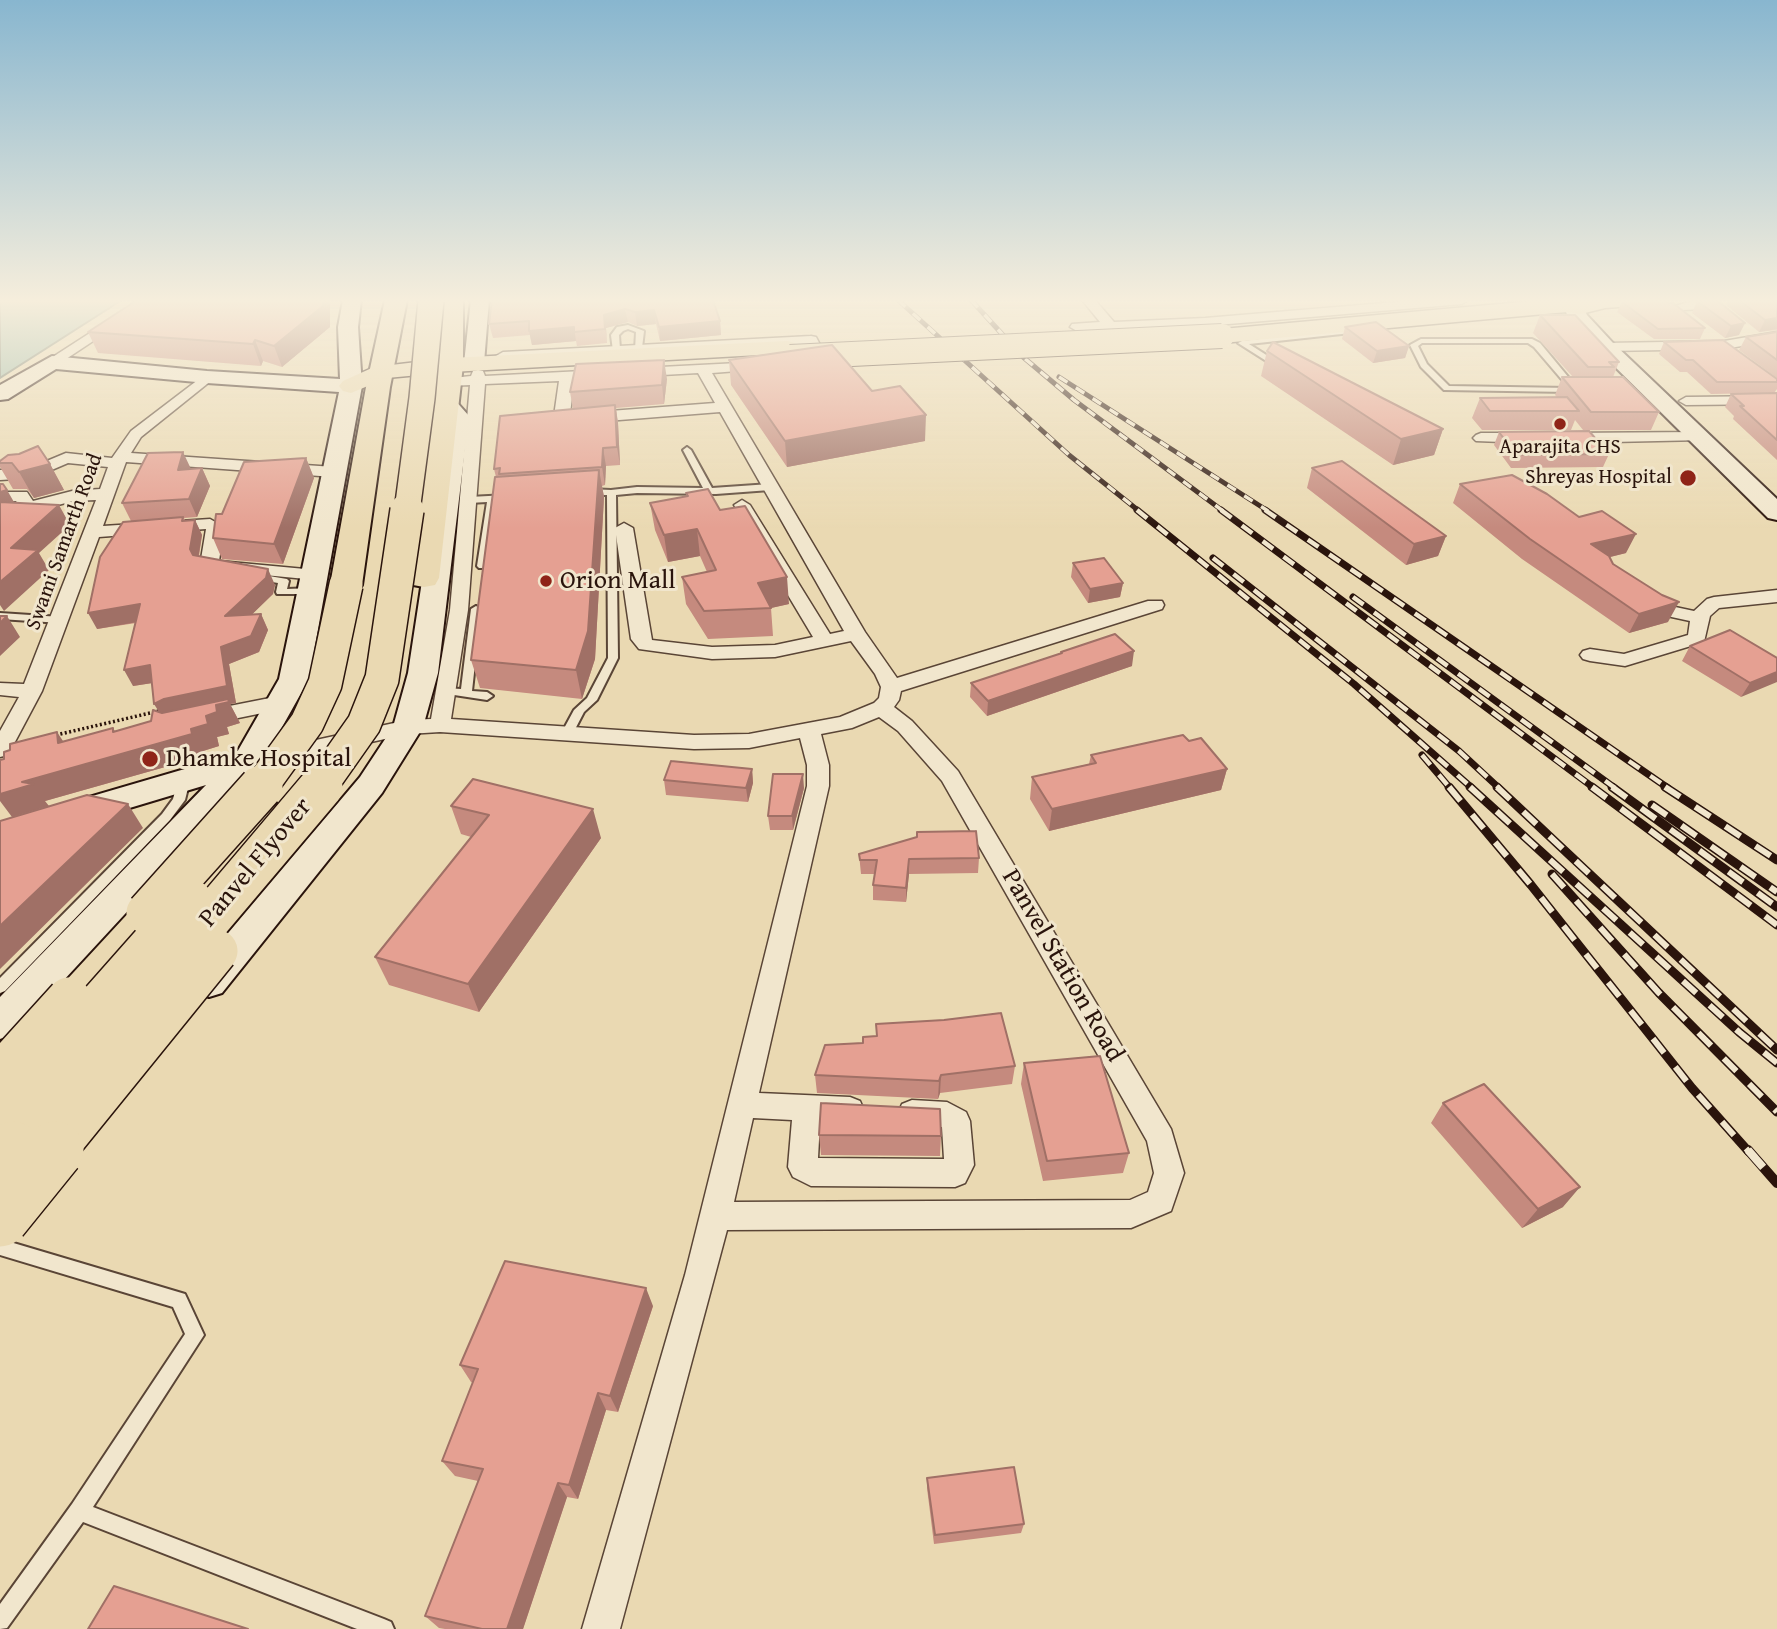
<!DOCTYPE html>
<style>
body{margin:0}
canvas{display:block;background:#ead9b2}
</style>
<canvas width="1777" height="1629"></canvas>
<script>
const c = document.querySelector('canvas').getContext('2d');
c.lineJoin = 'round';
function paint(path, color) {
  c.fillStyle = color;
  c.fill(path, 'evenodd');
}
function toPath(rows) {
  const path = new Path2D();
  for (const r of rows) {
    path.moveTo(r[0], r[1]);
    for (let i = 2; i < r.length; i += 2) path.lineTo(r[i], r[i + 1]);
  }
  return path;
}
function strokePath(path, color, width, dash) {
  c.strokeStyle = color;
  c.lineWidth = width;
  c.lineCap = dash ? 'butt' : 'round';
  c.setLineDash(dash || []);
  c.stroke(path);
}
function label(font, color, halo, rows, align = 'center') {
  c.font = font + ' "Gentium Book Plus",serif';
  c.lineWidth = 6;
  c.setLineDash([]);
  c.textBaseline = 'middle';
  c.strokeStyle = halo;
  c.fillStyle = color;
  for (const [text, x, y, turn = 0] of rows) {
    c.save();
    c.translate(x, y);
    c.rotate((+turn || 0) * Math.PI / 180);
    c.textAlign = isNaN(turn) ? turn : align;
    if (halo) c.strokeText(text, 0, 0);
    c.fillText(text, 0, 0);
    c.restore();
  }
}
const water = toPath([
 [0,300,122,300,0,378,0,300]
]);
paint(water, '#98baaa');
strokePath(water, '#6c786b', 2);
const lane = toPath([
 [628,325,644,331,642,348,635,350,636,332,628,329,623,331,619,335,620,349,613,351,611,335,617,327,628,325],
 [1348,329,1352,331,1351,333,1249,344,1282,365,1283,367,1279,369,1238,343,1242,341,1348,329],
 [1421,339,1532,339,1540,343,1579,390,1570,392,1444,390,1421,367,1410,345,1421,339],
 [1422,343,1528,343,1534,347,1569,388,1449,386,1427,364,1418,346,1422,343],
 [687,447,691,450,712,488,770,484,774,487,770,490,716,494,637,493,616,495,618,658,597,700,584,712,571,737,563,737,561,734,574,710,587,698,608,658,607,495,589,495,585,492,589,489,611,490,637,487,703,488,683,450,687,447],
 [508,495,512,498,511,500,496,501,487,566,485,568,479,568,477,566,487,502,469,503,464,500,469,497,508,495],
 [257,574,287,579,289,581,287,589,312,588,317,591,312,594,277,594,276,592,278,583,254,579,254,575,257,574],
 [476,606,481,609,472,691,487,692,493,696,487,700,441,693,440,691,445,688,461,689,471,609,476,606],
 [0,613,61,617,66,620,61,623,0,619,0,613],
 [184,776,190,780,185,800,170,820,5,991,0,993,0,978,162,814,173,799,178,780,184,776],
 [0,1239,185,1294,204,1335,93,1507,384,1619,391,1622,394,1629,357,1629,83,1522,7,1628,0,1629,0,1604,72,1504,185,1334,173,1307,0,1255,0,1239]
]);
const street = toPath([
 [141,300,155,300,57,365,52,366,45,362,141,300],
 [1082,300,1095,300,1114,322,1205,318,1420,300,1468,300,1462,304,1205,326,1077,331,1070,327,1072,324,1100,322,1082,300],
 [1696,300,1708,300,1711,305,1705,309,1682,310,1675,306,1696,300],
 [1777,332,1777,340,1724,349,1606,351,1599,347,1606,343,1724,341,1777,332],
 [811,336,816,337,827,358,815,367,801,366,799,363,813,357,806,344,503,360,496,356,503,352,811,336],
 [758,362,765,366,763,369,712,373,865,632,897,678,1148,601,1162,601,1164,605,1162,609,901,691,899,700,894,707,912,721,958,771,1171,1129,1184,1173,1171,1211,1131,1228,727,1230,620,1629,582,1629,685,1275,807,786,807,765,800,738,749,748,694,749,440,732,408,734,279,762,271,760,268,755,271,750,279,748,408,720,431,719,450,610,470,385,448,386,441,382,443,379,471,376,473,371,478,370,483,371,485,376,758,362],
 [698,373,715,403,570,414,574,380,698,373],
 [559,381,554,416,569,424,720,412,844,631,830,634,750,505,742,500,734,505,813,637,775,645,712,647,652,640,633,528,624,523,615,528,631,639,639,649,712,659,775,657,851,641,875,674,881,687,879,698,874,703,840,717,749,734,694,735,451,719,468,610,485,384,559,381],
 [879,717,898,731,942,781,1147,1141,1154,1173,1148,1192,1130,1200,734,1202,753,1118,792,1120,788,1167,793,1177,811,1186,955,1187,965,1183,974,1165,970,1121,966,1112,947,1102,912,1100,902,1104,898,1113,902,1122,912,1126,942,1127,944,1159,818,1158,820,1121,850,1123,860,1119,864,1110,860,1101,850,1097,759,1093,829,786,829,765,821,734,852,728,879,717],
 [207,373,214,377,212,380,141,437,131,453,334,467,342,472,334,477,126,462,103,526,210,519,224,527,219,561,316,570,325,575,316,580,203,569,200,565,206,529,99,537,42,691,8,755,0,757,0,731,19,697,0,695,0,683,24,684,96,500,73,501,32,512,22,510,16,501,0,502,0,492,27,492,33,501,72,491,100,489,108,467,68,463,33,478,0,480,0,470,30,468,66,453,112,458,131,431,207,373],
 [1777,396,1777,404,1686,405,1679,401,1686,397,1777,396],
 [1699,432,1704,434,1707,437,1704,440,1565,443,1557,438,1565,433,1699,432],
 [1481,433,1527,433,1535,438,1527,443,1476,441,1473,438,1476,435,1481,433],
 [1777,590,1777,602,1719,608,1710,616,1704,642,1625,666,1590,661,1583,659,1580,655,1583,651,1590,649,1624,654,1688,635,1690,621,1653,613,1640,606,1638,602,1640,598,1647,596,1666,605,1694,611,1707,599,1714,597,1777,590],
 [280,696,287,698,290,703,287,708,204,725,197,723,194,718,197,713,204,711,280,696]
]);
const secondary = toPath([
 [343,300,361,300,358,327,362,386,309,679,258,770,14,1034,0,1039,0,997,206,785,0,847,0,823,236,754,279,679,339,392,207,383,56,369,8,399,0,400,0,385,52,356,207,371,340,379,338,327,343,300],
 [471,300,489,300,484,363,481,367,474,369,467,367,464,363,471,300],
 [1574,301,1581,303,1587,315,1613,343,1777,499,1777,520,1768,518,1599,351,1568,317,1564,307,1574,301],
 [445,396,453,398,469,416,438,673,423,727,382,793,222,993,209,997,196,993,190,982,196,971,360,777,393,727,408,673,447,417,434,403,437,398,445,396]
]);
const primary = toPath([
 [1544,300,1642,300,1639,304,1632,306,1605,308,1581,314,1567,312,1222,343,1214,341,1211,336,1214,331,1222,329,1544,300],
 [787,341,795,343,798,348,795,353,451,372,387,378,351,393,343,391,339,386,343,381,374,367,451,358,787,341]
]);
const highway = toPath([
 [385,300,407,300,390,387,362,585,357,592,346,594,335,592,330,585,366,387,385,300],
 [441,300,463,300,463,365,439,578,435,585,424,587,413,585,409,578,439,365,441,300]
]);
strokePath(lane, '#5a4536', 4);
strokePath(street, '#5a4536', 3);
strokePath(secondary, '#2a140c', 4);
strokePath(primary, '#2a140c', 3);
strokePath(highway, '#2a140c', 4);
strokePath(toPath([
 [56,735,163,710]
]), '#2a140c', 3.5, [2, 2.5]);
paint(lane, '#f1e6cd');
paint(street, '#f1e6cd');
paint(secondary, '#f1e6cd');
paint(primary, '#ead9b2');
paint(highway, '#ead9b2');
const railFar3 = toPath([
 [898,300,1069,455,1139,511],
 [971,300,1023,357,1074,400,1223,511],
 [1059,377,1268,511]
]);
const railFar2 = toPath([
 [1137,510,1354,684,1472,788],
 [1221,510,1594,788],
 [1265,510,1668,788],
 [1213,558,1459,751,1499,788],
 [1353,597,1615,788],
 [1422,755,1450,788]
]);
const railFar1 = toPath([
 [1449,787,1531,885,1692,1088,1749,1152],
 [1470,787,1739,1032,1777,1063],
 [1497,787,1777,1050],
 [1592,787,1777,925],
 [1612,787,1777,907],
 [1665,787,1777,860],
 [1652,805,1777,892],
 [1552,874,1659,993,1777,1112]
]);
const rail = toPath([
 [1748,1150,1777,1183]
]);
strokePath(railFar3, '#2a140c', 5);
strokePath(railFar2, '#2a140c', 7);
strokePath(railFar1, '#2a140c', 9);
strokePath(rail, '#2a140c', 10);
strokePath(railFar3, '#f1e6cd', 3.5, [10]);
strokePath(railFar2, '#f1e6cd', 4.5, [13]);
strokePath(railFar1, '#f1e6cd', 6, [18]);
strokePath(rail, '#f1e6cd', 8, [23]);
const primaryBridge = toPath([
 [790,357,1222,336]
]);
const highwayBridgeFar3 = toPath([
 [407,511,422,398,431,300]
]);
const highwayBridgeFar2 = toPath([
 [260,788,307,723,325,684,346,585],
 [319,788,364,724,382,679,407,510]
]);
const highwayBridgeFar1 = toPath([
 [148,913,261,787],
 [0,1075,69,999],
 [0,1117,191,901],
 [12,1152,321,787],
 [53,1152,216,951]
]);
const highwayBridge = toPath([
 [0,1166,13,1150],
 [0,1218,55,1150]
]);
strokePath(primaryBridge, '#2a140c', 26, []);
strokePath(highwayBridgeFar3, '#2a140c', 28, []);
strokePath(highwayBridgeFar2, '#2a140c', 36, []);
strokePath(highwayBridgeFar1, '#2a140c', 46, []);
strokePath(highwayBridge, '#2a140c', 60, []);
strokePath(primaryBridge, '#ead9b2', 24);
strokePath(highwayBridgeFar3, '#ead9b2', 25);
strokePath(highwayBridgeFar2, '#ead9b2', 33);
strokePath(highwayBridgeFar1, '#ead9b2', 43);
strokePath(highwayBridge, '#ead9b2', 57);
paint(toPath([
 [137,300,330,300,330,327,282,367,263,361,261,366,98,353,88,332],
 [713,300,720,321,721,335,660,341,656,324,637,326,628,322,606,328,607,343,577,346,576,341,532,345,530,335,493,338,489,324],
 [1728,300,1772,300,1774,301,1777,300,1777,330,1759,332,1726,305],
 [1697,301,1718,301,1739,335,1725,338,1692,313],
 [1622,302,1705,328,1700,339,1654,339,1617,312],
 [1540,315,1619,362,1613,377,1659,412,1651,430,1583,430,1575,420,1571,430,1482,430,1472,418,1480,398,1557,397,1555,395,1562,377,1573,377,1533,333],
 [1345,327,1409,346,1405,358,1373,363,1342,339],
 [1777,332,1777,378,1739,350,1746,337],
 [1664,342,1777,379,1777,389,1774,393,1777,393,1777,460,1733,419,1734,416,1725,407,1731,394,1771,393,1711,394,1687,372,1680,372,1659,354],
 [1267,351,1443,429,1434,455,1393,465,1261,376],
 [729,360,872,391,925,441,787,467,731,385],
 [667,379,664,404,616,408,618,423,620,465,606,466,605,485,602,486,604,497,595,659,582,699,480,688,471,660,496,477,494,469,573,409,570,392],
 [1499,432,1609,454,1603,467,1511,468,1494,445],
 [306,458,314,478,283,564,222,559,213,538,222,514],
 [0,461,50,464,64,490,34,498,27,489,13,489,0,467],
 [202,468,210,486,197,517,184,518,185,520,195,520,202,535,199,556,275,585,273,594,251,615,261,614,268,630,259,652,229,664,236,703,230,704,240,723,227,727,229,734,217,737,219,746,203,751,204,756,45,801,12,817,63,741,115,731,151,721,159,712,152,683,133,686,136,623,97,629,131,521,122,503,191,469],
 [1312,468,1446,536,1438,556,1406,565,1307,488],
 [1460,484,1626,553,1610,557,1613,564,1668,622,1629,633,1522,559,1453,503],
 [686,493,720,510,789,604,771,608,773,636,708,639,686,604,682,577,707,572,700,556,668,562,655,530,650,503,687,497],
 [1073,563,1123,583,1120,597,1088,603,1071,577],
 [1690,646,1777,658,1741,697,1682,661],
 [1061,652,1132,666,987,716,970,697,971,683,1061,654],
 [1091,755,1227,769,1221,790,1049,831,1030,799,1032,777,1089,764],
 [752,769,753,783,748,802,666,795,664,780],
 [804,788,793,830,770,830,768,816],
 [451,806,601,838,479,1012,389,985,375,957,471,837,461,834],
 [859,854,979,858,978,873,909,874,906,902,873,900,873,885,875,874,861,874],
 [876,1024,1015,1066,1012,1084,940,1093,938,1099,817,1093,815,1075,863,1043,876,1036],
 [1024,1063,1129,1153,1123,1173,1043,1181,1021,1084],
 [1443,1103,1563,1207,1522,1228,1431,1123],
 [819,1135,941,1136,940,1156,821,1155],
 [653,1306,618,1412,606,1410,578,1499,567,1497,523,1629,445,1629,439,1628,425,1616,478,1481,455,1476,442,1461,473,1383,471,1382,460,1365],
 [927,1478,1024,1524,1021,1533,934,1544,927,1488]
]), '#c58a7e');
paint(toPath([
 [323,300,330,300,330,327,282,367,274,346],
 [625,309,628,322,606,328,607,343,604,315],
 [654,310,656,324,637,326,635,312],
 [1777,318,1777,329,1759,332,1765,320],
 [720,321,721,335,660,341,659,327],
 [1745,323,1739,335,1725,338,1731,326],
 [574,327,576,341,532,345,529,331],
 [255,340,263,361,261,366,253,344],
 [1409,346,1405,358,1373,363,1377,351],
 [664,360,667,379,664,404,662,385],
 [615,405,618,423,620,465,617,447],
 [926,415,925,441,787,467,785,441],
 [1443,429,1434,455,1393,465,1401,439],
 [603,448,606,466,605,485,602,467],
 [183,452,191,469,178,470],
 [306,458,314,478,283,564,274,544],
 [50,464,64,490,34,498,19,472],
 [202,468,210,486,197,517,189,499],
 [599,470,604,497,595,659,582,699,576,670],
 [7,490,18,509,0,515,0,492],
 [59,505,70,525,39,553,49,570,4,611,0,605,0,582,11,548],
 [195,520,202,535,197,565,190,549],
 [697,529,700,556,668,562,664,535],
 [1636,534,1626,553,1582,564,1591,544],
 [1446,536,1438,556,1406,565,1414,544],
 [268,569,275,585,273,594,233,633,225,616],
 [787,577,789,604,771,608,758,583],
 [1123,583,1120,597,1088,603,1090,589],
 [1679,602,1668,622,1629,633,1639,614],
 [140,604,149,620,97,629,88,613],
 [261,614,268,630,259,652,229,664,236,703,230,704,240,723,227,727,229,734,217,737,219,746,203,751,204,756,45,801,49,806,12,817,0,801,0,794,113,732,113,728,126,749,164,720,154,704],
 [7,616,20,637,0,656,0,623],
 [1134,651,1132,666,987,716,988,701],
 [150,665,159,682,133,686,124,670],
 [1777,672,1777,682,1741,697,1750,683],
 [57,732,71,753,58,743],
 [752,769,753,783,748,802,746,788],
 [1227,769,1221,790,1049,831,1052,809],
 [803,774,804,788,793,830,792,816],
 [128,804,143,828,0,969,0,926],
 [593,809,601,838,479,1012,468,984],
 [909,859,909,874,906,902,906,888],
 [941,1075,940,1093,938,1099,939,1081],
 [1580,1187,1563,1207,1522,1228,1538,1209],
 [646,1288,653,1306,618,1412,610,1396],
 [598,1393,606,1410,578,1499,569,1485],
 [558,1483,567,1497,523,1629,507,1629]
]), '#a07066');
const building = toPath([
 [137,300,323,300,323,306,274,346,255,340,253,344,88,332,137,300],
 [492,300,713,300,720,321,659,327,654,310,635,312,625,309,604,315,605,329,574,332,574,327,529,331,529,321,489,324,492,300],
 [1630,300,1664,300,1669,303,1673,303,1705,328,1658,329,1622,302,1630,300],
 [1739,300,1772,300,1774,301,1777,300,1777,318,1765,320,1739,300],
 [1697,301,1718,301,1745,323,1731,326,1697,301],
 [1540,315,1575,315,1619,362,1609,362,1614,367,1588,367,1540,315],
 [1376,322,1409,346,1377,351,1345,327,1376,322],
 [1777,332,1777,360,1746,337,1777,332],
 [1723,340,1777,379,1777,382,1717,382,1693,360,1686,360,1664,342,1723,340],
 [1273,342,1443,429,1401,439,1267,351,1273,342],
 [832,345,872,391,900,386,926,415,785,441,729,360,832,345],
 [664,360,662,385,570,392,576,364,664,360],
 [1562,377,1623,377,1659,412,1591,412,1562,377],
 [1777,393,1777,440,1740,406,1744,406,1731,394,1777,393],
 [1567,397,1579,411,1490,411,1480,398,1567,397],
 [615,405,617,447,603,448,602,467,499,474,500,468,494,469,500,416,615,405],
 [1589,431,1609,454,1516,455,1499,432,1589,431],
 [38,446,50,464,19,472,12,463,0,463,0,461,8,455,19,454,38,446],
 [183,452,178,470,202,468,189,499,122,503,148,453,183,452],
 [306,458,274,544,213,538,216,514,222,514,244,462,306,458],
 [1342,461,1446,536,1414,544,1312,468,1342,461],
 [599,470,588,631,576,670,471,660,495,477,599,470],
 [1512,475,1547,494,1579,517,1602,511,1636,534,1591,544,1609,556,1613,564,1662,595,1679,602,1639,614,1530,539,1460,484,1512,475],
 [0,484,3,484,7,490,0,492,0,484],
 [708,489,720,510,745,506,787,577,758,583,771,608,704,611,682,577,716,570,697,529,664,535,650,503,688,496,686,493,708,489],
 [0,502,59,505,11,548,38,550,0,582,0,502],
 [183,517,182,521,195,520,190,549,193,555,268,569,266,578,225,616,261,614,251,636,221,647,227,686,164,699,154,704,150,665,124,670,140,604,88,613,100,557,123,522,183,517],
 [1104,558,1123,583,1090,589,1073,563,1104,558],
 [0,616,7,616,0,623,0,616],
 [1730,630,1777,658,1777,672,1750,683,1690,646,1730,630],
 [1115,634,1134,651,988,701,971,683,1062,653,1061,652,1115,634],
 [228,699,229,702,216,705,217,712,206,716,208,724,191,729,192,734,22,782,34,784,0,794,0,760,4,759,4,752,10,750,10,744,57,732,58,743,113,728,113,732,151,721,153,710,162,713,228,699],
 [1183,735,1189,741,1201,738,1227,769,1052,809,1032,777,1096,763,1091,755,1183,735],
 [671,761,752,769,746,788,664,780,671,761],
 [773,774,803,774,792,816,768,816,773,774],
 [473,779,593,809,468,984,375,957,489,815,451,806,473,779],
 [87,795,128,804,0,926,0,821,87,795],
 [976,831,979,858,909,859,906,888,873,885,877,860,860,860,859,854,917,837,917,832,976,831],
 [1001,1013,1015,1066,941,1075,939,1081,815,1075,825,1045,863,1043,863,1037,877,1036,876,1024,944,1020,1001,1013],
 [1100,1056,1129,1153,1047,1161,1024,1063,1100,1056],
 [1484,1084,1580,1187,1538,1209,1443,1103,1484,1084],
 [821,1103,940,1109,941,1136,819,1135,821,1103],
 [505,1261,646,1288,610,1396,598,1393,569,1485,558,1483,507,1629,482,1629,425,1616,483,1469,442,1461,478,1369,460,1365,505,1261],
 [1014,1467,1024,1524,935,1535,927,1478,1014,1467],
 [114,1586,248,1629,88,1629,114,1586]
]);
paint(building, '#e5a092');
strokePath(building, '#a07066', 2);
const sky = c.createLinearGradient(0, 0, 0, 528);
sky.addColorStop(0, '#88b6cf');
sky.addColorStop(0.57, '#f6eedc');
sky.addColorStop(1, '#f6eedc00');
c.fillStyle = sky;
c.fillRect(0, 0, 1777, 528);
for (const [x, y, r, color] of [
 [1560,424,7,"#8f2418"],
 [1688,478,9,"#8f2418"],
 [546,581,7,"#8f2418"],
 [150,759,9,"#8f2418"]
]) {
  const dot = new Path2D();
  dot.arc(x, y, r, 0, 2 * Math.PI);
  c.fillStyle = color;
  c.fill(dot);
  strokePath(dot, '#f1e6cd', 2.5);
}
label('21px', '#2a140c', '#f1e6cd', [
 ["Aparajita CHS",1560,448],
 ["Shreyas Hospital",1672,478,"right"]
]);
label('21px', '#2a140c', '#f1e6cd', [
 ["Swami Samarth Road",65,542,-70]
]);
label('26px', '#2a140c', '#f1e6cd', [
 ["Orion Mall",560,581],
 ["Dhamke Hospital",166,759]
], 'left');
label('26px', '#2a140c', '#f1e6cd', [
 ["Panvel Flyover",256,863,-50],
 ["Panvel Station Road",1062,966,60]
]);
</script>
